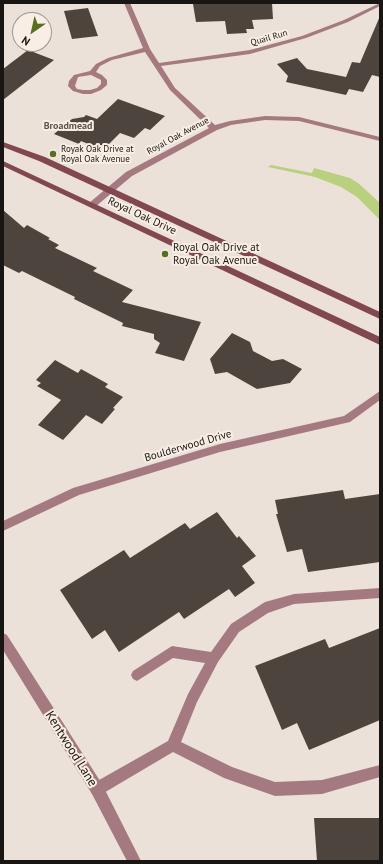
<!DOCTYPE html>
<style>
body{margin:0}
#map{position:relative;width:383px;height:864px;overflow:hidden;background:#ebe1d8;font-family:"PT Sans",sans-serif}
canvas{display:block}
.frame{position:absolute;inset:0;border:4px solid #181512;pointer-events:none}
.north{position:absolute;left:12px;top:12px;width:40px;height:40px;box-sizing:border-box;background:#f8eee5;border:1px solid #9e9791;border-radius:50%;rotate:214deg;font-size:11px;font-weight:700;line-height:16px;text-align:center;color:#181512}
.north::after{content:'';display:block;margin:auto;width:14px;height:18px;background:#586f20;clip-path:polygon(50% 0,100% 100%,50% 72%,0 100%)}
</style>
<div id="map">
<canvas width="383" height="864"></canvas>
<div class="frame"></div>
<div class="north">N</div>
</div>
<script>
const c = document.querySelector('canvas').getContext('2d');
c.lineJoin = 'round';
function paint(path, color) {
  c.fillStyle = color;
  c.fill(path, 'evenodd');
}
function toPath(rows) {
  const path = new Path2D();
  for (const r of rows) {
    path.moveTo(r[0], r[1]);
    for (let i = 2; i < r.length; i += 2) path.lineTo(r[i], r[i + 1]);
  }
  return path;
}
function strokePath(path, color, width, dash) {
  c.strokeStyle = color;
  c.lineWidth = width;
  c.lineCap = dash ? 'butt' : 'round';
  c.setLineDash(dash || []);
  c.stroke(path);
}
function label(font, color, halo, rows, align = 'center') {
  c.font = font + ' "PT Sans",sans-serif';
  c.lineWidth = 4;
  c.setLineDash([]);
  c.textBaseline = 'middle';
  c.strokeStyle = halo;
  c.fillStyle = color;
  for (const [text, x, y, turn = 0] of rows) {
    c.save();
    c.translate(x, y);
    c.rotate((+turn || 0) * Math.PI / 180);
    c.textAlign = isNaN(turn) ? turn : align;
    if (halo) c.strokeText(text, 0, 0);
    c.fillText(text, 0, 0);
    c.restore();
  }
}
paint(toPath([
 [271,165,312,173,314,168,350,178,358,183,380,203,380,220,357,197,341,187,315,177,268,167]
]), '#b9d07f');
paint(toPath([
 [217,3,272,3,273,19,252,20,254,29,246,29,247,33,227,34,225,21,196,22,193,4],
 [88,8,98,36,72,39,64,11],
 [380,16,380,77,372,75,363,92,349,89,346,95,286,82,288,76,277,64,297,58,307,69,346,77,352,62,360,63],
 [28,50,54,60,3,100,3,69],
 [118,99,165,116,150,130,145,128,134,138,120,133,103,150,81,141,79,144,54,134,72,119,84,117,86,115,97,119],
 [3,210,24,228,27,225,50,238,48,239,59,245,55,248,97,268,93,271,133,290,122,302,201,322,184,361,155,353,160,343,154,339,154,334,122,326,123,323,74,299,75,297,22,271,19,273,3,265],
 [232,333,250,342,253,351,272,361,283,359,302,369,290,383,257,389,227,372,215,374,210,359],
 [55,360,78,373,81,369,108,384,105,387,123,397,113,408,115,409,102,424,86,415,63,440,38,425,61,400,37,386,41,383,36,380],
 [343,490,345,499,380,494,380,562,308,572,302,549,287,552,276,514,278,514,275,500],
 [217,512,237,538,239,536,256,556,242,566,255,583,235,597,229,589,184,619,179,612,119,652,105,630,92,639,60,590,124,550,130,558,185,523,190,529],
 [380,628,380,720,309,750,297,723,282,730,255,666,325,639,329,648],
 [314,818,380,818,380,861,317,861]
]), '#4d443e');
paint(toPath([
 [380,588,380,598,294,604,268,613,239,632,218,662,197,702,181,742,232,767,275,782,322,780,380,765,380,777,322,794,275,796,224,778,173,752,102,794,97,796,92,794,90,789,92,784,168,741,188,694,205,663,173,658,137,681,133,679,131,675,133,671,172,646,211,652,231,624,265,602,294,594,380,588]
]), '#a47a80');
paint(toPath([
 [124,3,130,3,150,49,159,63,250,50,302,36,344,20,380,3,380,6,348,22,306,38,250,54,161,66,175,88,215,125,230,121,265,116,299,117,380,137,380,141,299,121,265,120,231,125,217,130,132,176,95,207,89,207,89,203,126,172,209,128,170,90,145,52,112,60,100,66,96,72,102,75,107,80,107,85,101,90,91,94,83,94,73,91,68,86,69,81,74,75,90,71,96,64,108,58,143,48,124,3],
 [91,75,101,80,101,84,97,88,90,90,83,90,77,89,75,86,78,77,91,75],
 [380,391,380,400,350,422,220,452,79,495,3,531,3,521,73,488,220,444,344,416,380,391],
 [3,633,7,635,102,784,141,861,127,861,92,794,3,650,3,633]
]), '#a47a80');
paint(toPath([
 [3,142,45,157,380,312,380,319,39,161,3,147,3,142],
 [3,161,380,337,380,345,3,166,3,161]
]), '#824852');
for (const [x, y, r, color] of [
 [53,154,4,"#586f20"],
 [165,254,4,"#586f20"]
]) {
  const dot = new Path2D();
  dot.arc(x, y, r, 0, 2 * Math.PI);
  c.fillStyle = color;
  c.fill(dot);
  strokePath(dot, '#f8eee5', 1.5);
}
label('9px', '#181512', '#f8eee5', [
 ["Quail Run",269,38,-16],
 ["Royal Oak Avenue",178,136,-28]
]);
label('9px', '#181512', '#f8eee5', [
 ["Royak Oak Drive at",61,149],
 ["Royal Oak Avenue",61,159]
], 'left');
label('bold 10px', '#5d544d', '#f8eee5', [
 ["Broadmead",68,126]
]);
label('11px', '#181512', '#f8eee5', [
 ["Royal Oak Drive",142,216,25],
 ["Boulderwood Drive",188,446,-16]
]);
label('11px', '#181512', '#f8eee5', [
 ["Royal Oak Drive at",173,248],
 ["Royal Oak Avenue",173,261]
], 'left');
label('13px', '#181512', '#f8eee5', [
 ["Kentwood Lane",71,749,58]
]);
</script>
